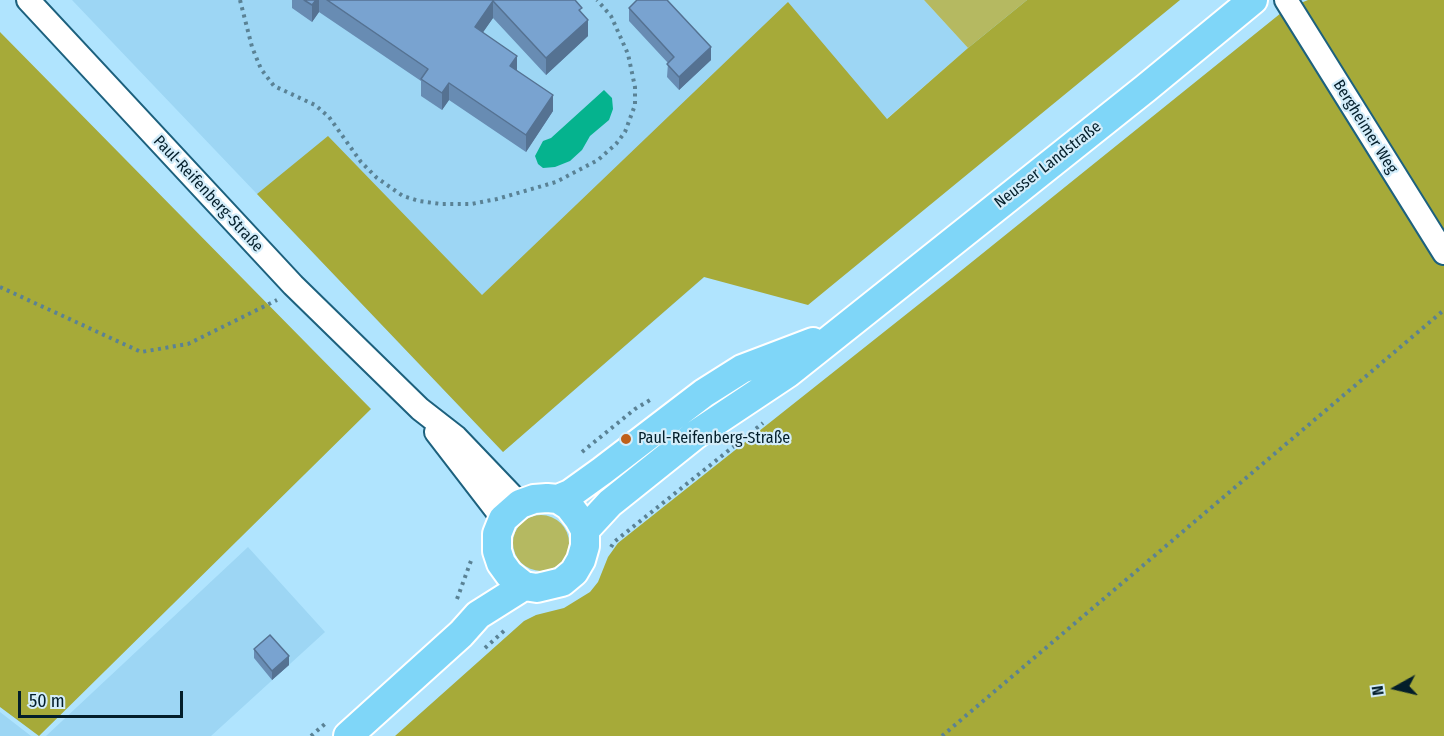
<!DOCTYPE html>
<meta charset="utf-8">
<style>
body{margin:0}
#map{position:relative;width:1444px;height:736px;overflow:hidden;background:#b0e4fe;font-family:"Fira Sans Condensed",sans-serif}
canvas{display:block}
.north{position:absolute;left:1366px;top:658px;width:60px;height:60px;-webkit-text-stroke:4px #d3edfa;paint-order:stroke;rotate:262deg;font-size:16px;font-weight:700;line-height:24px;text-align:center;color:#031e2a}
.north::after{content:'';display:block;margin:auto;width:21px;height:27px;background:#031e2a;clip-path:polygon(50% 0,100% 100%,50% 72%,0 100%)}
.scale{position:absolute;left:18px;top:691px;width:165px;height:27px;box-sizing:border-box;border:3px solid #031e2a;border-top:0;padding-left:8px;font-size:18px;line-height:21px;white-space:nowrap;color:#031e2a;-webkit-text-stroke:4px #d3edfa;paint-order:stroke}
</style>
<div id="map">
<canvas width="1444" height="736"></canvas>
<div class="north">N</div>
<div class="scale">50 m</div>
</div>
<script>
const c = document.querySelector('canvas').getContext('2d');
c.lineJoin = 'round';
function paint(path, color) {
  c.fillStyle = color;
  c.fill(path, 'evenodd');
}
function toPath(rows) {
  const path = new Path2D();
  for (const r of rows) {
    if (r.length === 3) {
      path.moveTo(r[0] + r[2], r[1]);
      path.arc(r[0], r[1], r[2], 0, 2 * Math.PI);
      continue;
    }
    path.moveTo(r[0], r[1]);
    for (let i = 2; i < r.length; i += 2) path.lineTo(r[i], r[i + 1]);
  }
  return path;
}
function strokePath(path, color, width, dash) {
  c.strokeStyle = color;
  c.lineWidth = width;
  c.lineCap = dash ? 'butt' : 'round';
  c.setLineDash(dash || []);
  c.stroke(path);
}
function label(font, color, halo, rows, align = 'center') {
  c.font = font + ' "Fira Sans Condensed",sans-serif';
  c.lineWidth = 4.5;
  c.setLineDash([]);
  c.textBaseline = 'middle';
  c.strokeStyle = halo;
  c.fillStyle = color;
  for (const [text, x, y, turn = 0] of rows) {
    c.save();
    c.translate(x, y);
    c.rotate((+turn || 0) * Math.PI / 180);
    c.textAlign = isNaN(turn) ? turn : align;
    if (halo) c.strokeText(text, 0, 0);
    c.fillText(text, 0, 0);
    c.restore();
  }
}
paint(toPath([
 [72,0,924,0,968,48,503,452],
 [248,547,325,632,211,736,46,736],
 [0,712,31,736,0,736]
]), '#9dd6f4');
paint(toPath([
 [924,0,1027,0,968,48],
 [541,543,28]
]), '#b5b961');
paint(toPath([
 [1027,0,1180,0,808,305,704,277,503,452,257,194,328,136,482,295,788,2,887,119,968,48],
 [1308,0,1444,0,1444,736,395,736,524,621,536,615,564,608,590,592,598,582,608,557,618,543,952,278,1286,9],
 [0,32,371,409,39,736,0,707]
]), '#a6aa39');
paint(toPath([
 [604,90,612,98,613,109,609,120,590,136,582,150,570,161,555,167,543,168,538,164,535,156,543,141,551,138]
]), '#05b38e');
const minor = toPath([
 [28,0,293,285,420,409,456,437,520,504],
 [1286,0,1444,253],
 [436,432,503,519]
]);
const major = toPath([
 [547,498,558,499,569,506,579,519,585,530,585,546,581,560,574,572,562,582,537,588,524,586,509,574,501,563,497,551,497,534,503,519,520,504,534,499,547,498],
 [558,499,570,494,602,471,704,393,742,369,813,342],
 [585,530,610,503,695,435,788,373,1146,88,1253,0],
 [348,736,461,634,478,615,524,586]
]);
strokePath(minor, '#1d617e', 26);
strokePath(major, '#fff', 32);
strokePath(toPath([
 [240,0,252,47,261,69,274,86,315,105,329,117,361,162,377,178,403,196,419,201,441,204,471,204,497,199,556,182,598,160,616,144,625,132,635,105,635,87,628,54,611,16,597,0],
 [0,287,141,352,188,344,277,300],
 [582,452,635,409,650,400],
 [611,547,614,542,763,423],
 [457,599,472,558],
 [485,648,506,629],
 [311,736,326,723],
 [942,736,1444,310]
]), '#5a8295', 4, [3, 4.5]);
strokePath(minor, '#fff', 22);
strokePath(major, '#7fd6f8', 28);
paint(toPath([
 [292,0,575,0,582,14,588,36,546,75,493,18,482,33,553,111,526,152,449,100,442,110,421,96,421,81,319,12,312,22,292,8],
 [629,8,711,60,679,90,667,77,668,63,629,21],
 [254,649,289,665,272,680,254,658]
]), '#688cb3');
paint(toPath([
 [316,0,319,0,319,12,312,22,312,5],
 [493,1,493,18,475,44,475,27],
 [588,20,588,36,546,75,546,58],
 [711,47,711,60,679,90,679,77],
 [517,56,517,72,510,66],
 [449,83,449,100,442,110,442,93],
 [553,95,553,111,526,152,526,135],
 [289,656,289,665,272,680,272,671]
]), '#557292');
const building = toPath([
 [304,0,316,0,312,5,304,0],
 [327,0,575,0,582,8,579,10,588,20,546,58,493,1,475,27,517,56,510,66,553,95,526,135,449,83,442,93,421,79,428,69,327,0],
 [637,0,667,0,711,47,679,77,667,64,674,57,629,8,637,0],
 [270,635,289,656,272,671,254,649,270,635]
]);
paint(building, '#79a3d0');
strokePath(building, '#557292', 1.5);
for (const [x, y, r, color] of [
 [626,439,6,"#c0601a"]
]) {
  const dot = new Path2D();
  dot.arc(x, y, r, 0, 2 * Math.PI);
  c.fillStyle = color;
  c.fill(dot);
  strokePath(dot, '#d3edfa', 2);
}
label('16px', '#031e2a', '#d3edfa', [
 ["Bergheimer Weg",1365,127,58],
 ["Neusser Landstraße",1048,165,-38],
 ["Paul-Reifenberg-Straße",208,194,47]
]);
label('16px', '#031e2a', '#d3edfa', [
 ["Paul-Reifenberg-Straße",638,439]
], 'left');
</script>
